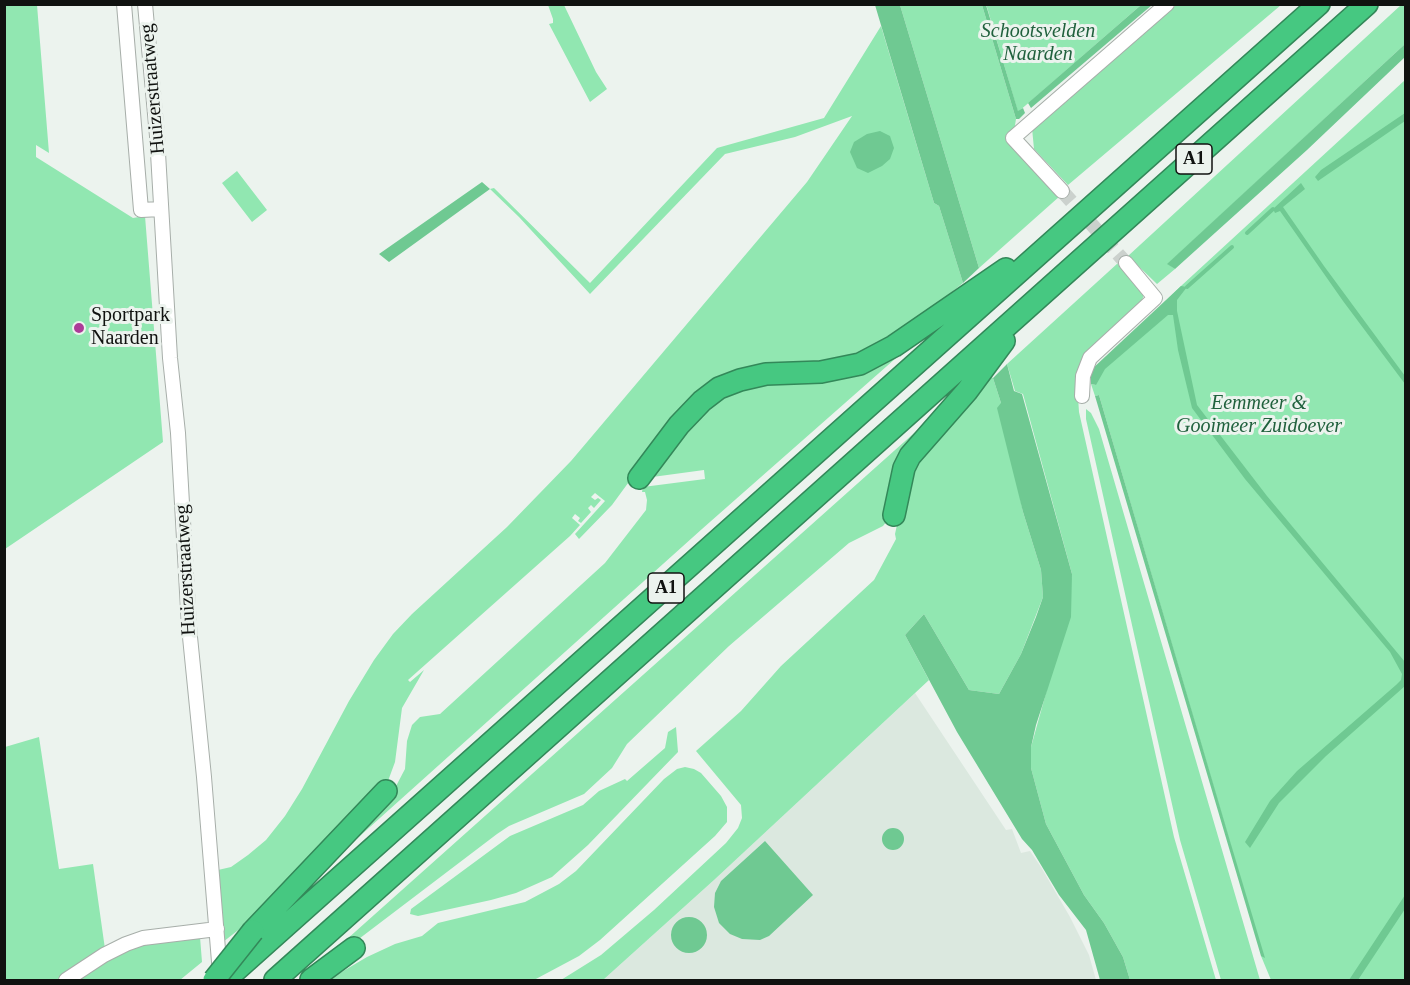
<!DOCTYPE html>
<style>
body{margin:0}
#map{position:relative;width:1410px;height:985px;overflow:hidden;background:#ecf3ee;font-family:"Times New Roman",serif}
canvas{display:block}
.frame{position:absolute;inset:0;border:6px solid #101210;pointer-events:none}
</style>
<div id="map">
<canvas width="1410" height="985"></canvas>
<div class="frame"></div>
</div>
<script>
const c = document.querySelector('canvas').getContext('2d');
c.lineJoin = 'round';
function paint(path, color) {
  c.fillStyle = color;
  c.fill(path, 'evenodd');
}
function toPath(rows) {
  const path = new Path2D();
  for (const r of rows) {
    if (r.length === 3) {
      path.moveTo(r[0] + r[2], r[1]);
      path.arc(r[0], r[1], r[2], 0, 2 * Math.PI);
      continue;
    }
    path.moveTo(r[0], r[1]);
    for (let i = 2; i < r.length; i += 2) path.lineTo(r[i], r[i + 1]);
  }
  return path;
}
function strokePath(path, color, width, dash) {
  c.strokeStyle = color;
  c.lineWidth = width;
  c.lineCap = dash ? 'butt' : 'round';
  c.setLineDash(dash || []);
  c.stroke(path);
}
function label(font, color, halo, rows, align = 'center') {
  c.font = font + ' "Times New Roman",serif';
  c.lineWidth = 6;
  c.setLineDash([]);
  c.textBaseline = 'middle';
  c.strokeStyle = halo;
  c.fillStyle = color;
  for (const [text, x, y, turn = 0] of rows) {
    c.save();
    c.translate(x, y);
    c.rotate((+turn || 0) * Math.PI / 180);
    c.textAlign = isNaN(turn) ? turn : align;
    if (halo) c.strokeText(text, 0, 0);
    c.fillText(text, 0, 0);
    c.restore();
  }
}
paint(toPath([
 [915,693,1006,830,1012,829,1021,853,1030,851,1041,867,1070,917,1089,955,1096,980,603,980,714,880]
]), '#dbe8df');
paint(toPath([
 [986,4,1141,5,1018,112],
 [5,5,37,5,49,153,36,145,36,157,133,218,145,216,163,442,5,549],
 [548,5,564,5,596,72,607,89,590,102,549,24,553,23,553,19],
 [900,5,982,5,1016,119,1012,144,1060,196,979,268],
 [1176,5,1281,5,1068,185,1034,149,1032,128],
 [1401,5,1405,5,1405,44,1168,264,1175,269,1157,284,1128,256],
 [881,26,934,203,939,206,963,283,931,309,861,357,749,371,653,449,612,505,579,539,575,534,605,501,595,493,591,497,595,500,598,498,601,500,594,508,591,505,588,508,591,512,581,523,578,521,580,518,575,514,572,518,580,525,570,536,408,680,410,682,424,670,402,708,395,762,388,781,314,859,310,855,255,917,223,942,218,870,231,867,248,855,266,840,285,816,302,789,349,701,374,660,393,634,412,614,507,527,571,461,807,182,852,116,795,137,725,154,590,294,519,217,490,189,494,188,590,283,717,148,824,118],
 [1405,80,1405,980,1271,980,1261,956,1263,956,1099,395,1095,396,1091,384,1096,385,1094,371,1181,286],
 [237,171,267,210,252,222,222,183],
 [1118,263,1144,294,1140,307,1097,346,1078,397,1079,412,1174,837,1216,980,1130,980,1123,957,1104,923,1084,895,1046,824,1031,768,1031,747,1046,693,1072,574,1023,394,1015,391,1007,364],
 [929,329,702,529,322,870,395,788,405,769,407,741,412,725,420,717,440,714,605,563,646,510,647,500,645,492,642,492,643,487,705,479,704,470,645,478,720,393,802,377],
 [990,376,993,378,1001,403,1023,512,1041,570,1043,597,1021,654,999,694,969,690,924,614,905,635,929,680,714,880,603,980,561,980,601,955,654,910,726,843,738,828,742,818,741,805,696,751,741,711,781,666,874,580,896,539,895,534,909,470],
 [941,409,887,521,883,526,849,543,729,646,627,744,612,768,584,794,509,826,497,834,318,970,309,973],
 [1086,409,1091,413,1099,429,1260,980,1221,980,1180,840,1086,419],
 [676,727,678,752,588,845,552,877,516,893,491,900,418,916,410,914,411,909,510,836,583,805,599,791,625,779,627,781,665,748,668,732],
 [39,737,59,869,93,864,105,949,56,980,5,980,5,747],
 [685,767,694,769,701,773,721,796,727,807,727,822,715,836,600,940,579,956,534,980,328,980,367,957,395,944,422,936,438,923,525,902,559,884,576,871,664,779,677,769],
 [200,937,202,962,180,980,78,980,116,956,142,945]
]), '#91e7b1');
paint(toPath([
 [875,5,900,5,979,268,963,283,939,206,934,203],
 [982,5,986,5,1018,111,1023,108,1025,113,1019,119,1016,119],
 [1141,5,1152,5,1031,108,1028,103],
 [1405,44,1405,57,1307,150,1175,269,1167,264],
 [1405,113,1405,121,1318,181,1315,177,1321,170],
 [880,131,890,136,894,148,890,159,882,166,868,173,857,168,850,152,854,142,867,134],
 [482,182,490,189,389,262,379,254],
 [1301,183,1305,189,1283,207,1324,266,1405,376,1405,384,1343,301,1280,211,1275,213,1273,209],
 [1181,286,1187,287,1177,300,1177,311,1197,405,1267,496,1405,662,1405,686,1326,756,1279,803,1250,848,1245,842,1270,801,1297,771,1396,685,1401,680,1402,674,1390,652,1245,479,1192,408,1178,350,1173,315,1168,315,1105,369,1096,385,1091,384,1091,370],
 [1007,364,1014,391,1022,394,1072,574,1071,617,1036,725,1031,747,1031,768,1046,824,1084,895,1104,923,1123,957,1130,980,1100,980,1086,930,1059,895,1032,850,1022,839,957,732,905,635,924,614,969,690,999,694,1021,654,1036,617,1043,597,1041,570,1023,512,997,408,1001,403,993,378],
 [1099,395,1230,841,1265,958,1261,956,1095,396],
 [893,839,11],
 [765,841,813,895,769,936,760,940,742,939,730,934,719,923,714,907,715,893,721,881],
 [1405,895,1405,909,1358,980,1349,980],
 [689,935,18]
]), '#6fc992');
strokePath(toPath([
 [1247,233,1273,209],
 [1187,287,1232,247]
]), '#6fc992', 4);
strokePath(toPath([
 [1062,191,1126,263]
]), '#cbd1cd', 14, [14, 7]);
const minor = toPath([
 [124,4,141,210,161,209],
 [145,4,157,136,170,358,178,433,189,627,204,777,220,974],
 [1062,191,1013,138,1167,4],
 [1082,396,1083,376,1090,358,1155,298,1126,263],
 [66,980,104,955,126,944,143,938,217,929]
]);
const highway = toPath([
 [639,478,679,425,702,401,719,388,740,380,766,374,821,372,860,364,894,346,1006,269],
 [894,515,904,468,910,456,967,391,1004,341],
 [253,931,386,791],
 [225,980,1319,4],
 [275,980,1367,4],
 [311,980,354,948]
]);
strokePath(minor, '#a7aea9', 16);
strokePath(highway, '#338859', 24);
strokePath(minor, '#fff', 14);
strokePath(highway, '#46c881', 21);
const highwayBridge = toPath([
 [214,980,253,931]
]);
strokePath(highwayBridge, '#338859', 24, []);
strokePath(highwayBridge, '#46c881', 21);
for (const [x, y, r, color] of [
 [79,328,6,"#ac3c98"]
]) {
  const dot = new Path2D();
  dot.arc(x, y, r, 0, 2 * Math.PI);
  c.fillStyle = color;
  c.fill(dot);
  strokePath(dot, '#ecf3ee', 2);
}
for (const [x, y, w] of [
 [1194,159,36],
 [666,588,36]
]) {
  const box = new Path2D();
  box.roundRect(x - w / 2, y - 15, w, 30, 4.5);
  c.fillStyle = '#ecf3ee';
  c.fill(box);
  strokePath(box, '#101210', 1.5);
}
label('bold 18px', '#101210', null, [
 ["A1",1194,159],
 ["A1",666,588]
]);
label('italic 20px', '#20613d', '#ecf3ee', [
 ["Schootsvelden",1038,32],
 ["Naarden",1038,55],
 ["Eemmeer &",1259,404],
 ["Gooimeer Zuidoever",1259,427]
]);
label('20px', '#101210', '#ecf3ee', [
 ["Huizerstraatweg",153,89,-95],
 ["Huizerstraatweg",186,570,-93]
]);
label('20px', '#101210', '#ecf3ee', [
 ["Sportpark",91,316],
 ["Naarden",91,339]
], 'left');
</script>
